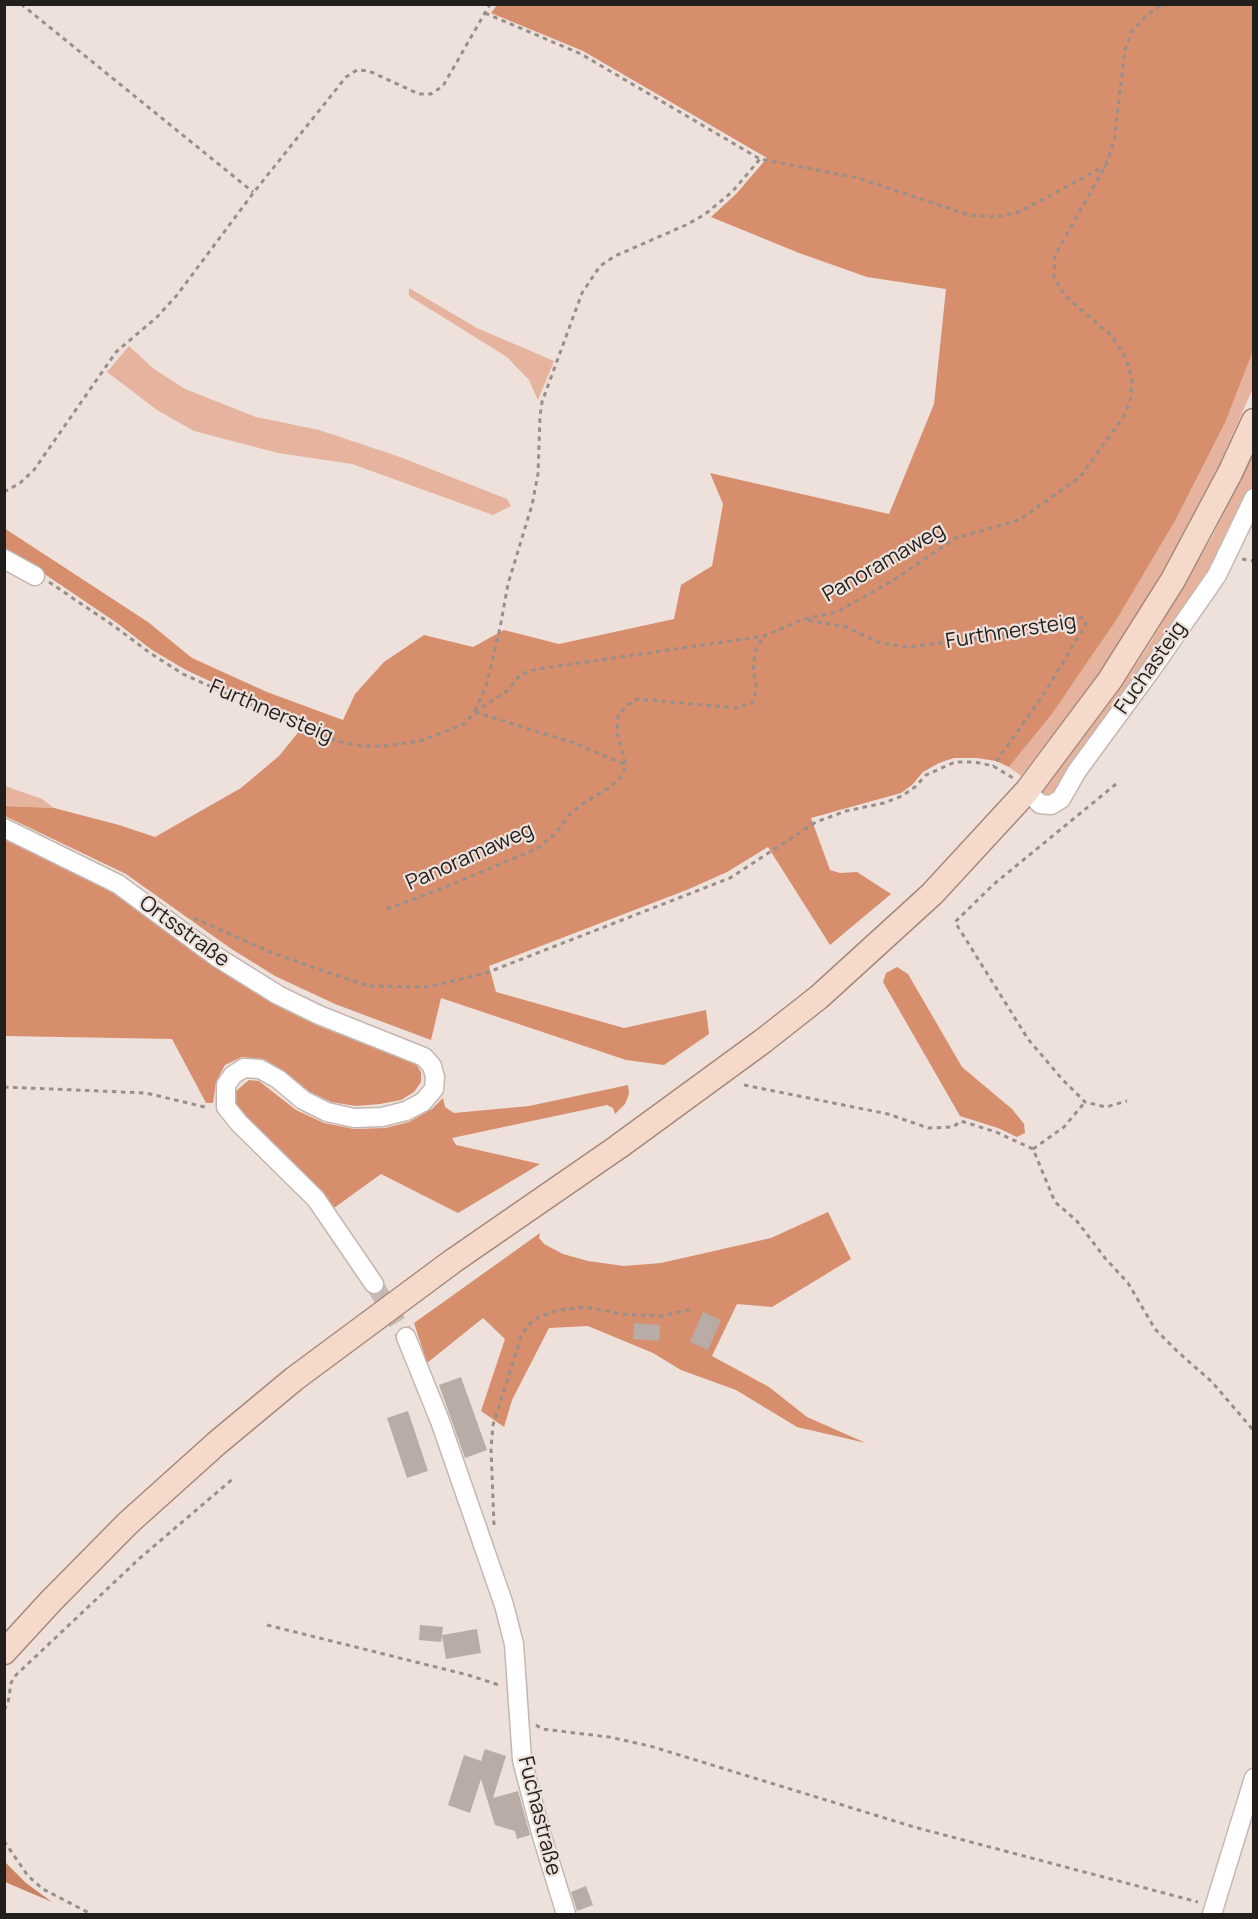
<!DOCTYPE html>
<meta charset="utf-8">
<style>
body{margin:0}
#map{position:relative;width:1258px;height:1919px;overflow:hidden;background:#eee1db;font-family:Manrope,sans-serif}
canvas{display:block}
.frame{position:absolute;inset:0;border:6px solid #221e1c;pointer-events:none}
</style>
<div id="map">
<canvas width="1258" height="1919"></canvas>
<div class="frame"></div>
</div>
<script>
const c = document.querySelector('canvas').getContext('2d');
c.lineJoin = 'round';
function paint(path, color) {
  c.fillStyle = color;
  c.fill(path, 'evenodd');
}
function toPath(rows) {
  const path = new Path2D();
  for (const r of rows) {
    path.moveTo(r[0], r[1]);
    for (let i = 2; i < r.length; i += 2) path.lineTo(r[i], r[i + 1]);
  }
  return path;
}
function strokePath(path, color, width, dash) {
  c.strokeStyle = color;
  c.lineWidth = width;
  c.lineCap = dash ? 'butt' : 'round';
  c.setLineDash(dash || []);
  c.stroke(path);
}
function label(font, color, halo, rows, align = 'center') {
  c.font = font + ' Manrope,sans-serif';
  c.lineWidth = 4.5;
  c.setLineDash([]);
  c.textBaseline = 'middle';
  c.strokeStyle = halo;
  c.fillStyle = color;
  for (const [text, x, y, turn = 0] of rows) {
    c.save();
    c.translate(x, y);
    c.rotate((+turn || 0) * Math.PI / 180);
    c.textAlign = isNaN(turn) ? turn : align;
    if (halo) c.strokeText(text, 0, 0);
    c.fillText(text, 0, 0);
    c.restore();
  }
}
paint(toPath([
 [409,288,477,328,554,361,538,400,529,380,507,357,409,296],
 [129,346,154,369,185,389,256,417,319,430,400,457,507,499,511,506,493,515,352,464,278,453,194,431,157,410,107,372],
 [1253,351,1253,388,1218,467,1191,523,1162,574,1099,673,1021,776,1009,767,1052,714,1117,619,1175,521,1225,423],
 [1253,452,1253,490,1220,561,1058,797,1042,797,1042,793,1121,688,1152,640,1213,535],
 [5,786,42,799,54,808,5,806]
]), '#e6b49e');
paint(toPath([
 [497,5,1253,5,1253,351,1225,423,1175,521,1117,619,1052,714,1009,767,996,761,977,758,954,758,939,763,923,772,912,785,901,793,811,818,830,870,840,873,857,872,891,894,830,945,768,847,727,872,689,889,489,966,496,992,624,1028,706,1010,709,1034,664,1065,626,1060,441,998,431,1040,335,1004,275,976,230,948,126,874,5,816,5,806,54,808,119,825,155,837,241,788,279,756,304,725,186,670,152,650,117,623,43,573,5,551,4,528,148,622,192,658,267,692,343,720,355,694,384,662,424,635,473,647,504,630,559,644,674,619,681,585,712,566,723,504,710,473,889,514,934,404,946,289,867,277,799,253,711,217,737,193,767,158,583,51,491,13],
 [4,838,113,893,216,968,265,999,316,1025,416,1064,421,1072,421,1082,414,1092,401,1100,380,1104,356,1106,331,1102,310,1092,284,1071,263,1059,242,1057,225,1065,216,1082,213,1103,206,1103,172,1039,5,1036],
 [897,967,908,974,962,1067,1012,1109,1024,1124,1025,1133,1017,1137,998,1128,960,1116,883,982,886,973],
 [249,1080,259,1081,296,1110,324,1123,354,1129,385,1128,409,1122,432,1109,443,1098,445,1107,454,1113,529,1106,628,1085,629,1094,625,1104,615,1114,613,1108,607,1105,452,1138,456,1145,540,1164,458,1213,381,1174,334,1208,323,1193,245,1118,234,1104,236,1091],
 [828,1212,851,1259,772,1307,737,1304,712,1356,769,1387,807,1417,866,1443,797,1427,736,1390,681,1370,653,1353,588,1326,549,1328,512,1400,504,1427,481,1411,505,1339,483,1318,427,1363,414,1323,540,1233,539,1238,544,1244,563,1254,588,1261,624,1266,661,1263,771,1238]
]), '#d68e6d');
paint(toPath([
 [4,1861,26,1883,52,1902,5,1882]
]), '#c98262');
paint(toPath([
 [703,1312,721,1320,708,1350,690,1342],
 [634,1323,660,1325,659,1341,633,1339],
 [461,1377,487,1450,465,1458,439,1385],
 [408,1411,428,1471,407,1478,387,1418],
 [420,1625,443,1627,442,1635,477,1629,481,1653,446,1659,442,1636,441,1642,419,1640],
 [485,1749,506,1756,493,1798,518,1791,530,1835,517,1839,515,1831,495,1825,481,1779,470,1813,448,1805,464,1755,481,1761],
 [586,1886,593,1905,577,1911,571,1892]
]), '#b9aca7');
strokePath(toPath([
 [374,1284,406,1337]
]), '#c5bab5', 18, [18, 9]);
const minor = toPath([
 [4,559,35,576],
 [1027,791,1040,804,1051,805,1061,799,1077,771,1151,670,1217,575,1254,498],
 [4,828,118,884,217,957,278,995,319,1015,424,1057,432,1066,435,1077,434,1089,423,1102,406,1111,382,1117,354,1118,327,1112,303,1100,278,1079,260,1069,244,1068,233,1075,226,1085,226,1107,239,1123,316,1199,374,1284],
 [406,1337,440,1421,504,1605,514,1644,522,1760,541,1833,566,1914],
 [1212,1914,1254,1778]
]);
const major = toPath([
 [4,1652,51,1601,128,1523,217,1443,294,1379,453,1261,618,1147,763,1041,819,997,932,894,1027,791,1110,680,1173,580,1230,473,1254,421]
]);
strokePath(minor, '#c4b7b2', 21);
strokePath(major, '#a78778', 27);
strokePath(toPath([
 [21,4,253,192],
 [485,13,581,54,760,159,858,178,969,215,995,217,1019,212,1105,166],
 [4,492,20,483,34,470,116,352,157,317,177,295,254,192,346,77,357,70,369,71,419,94,431,94,443,86,490,4],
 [1242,559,1254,561],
 [49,582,114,626,150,653,183,674,307,730,337,741,362,746,384,746,420,741,452,729,465,723,475,712,507,691,521,674,538,669,764,636,804,619,837,612,892,581,956,538,1019,520,1080,477,1124,416,1131,397,1132,379,1126,358,1111,335,1065,296,1054,277,1055,255,1106,165,1114,141,1125,50,1131,33,1145,17,1162,4],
 [808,620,846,627,880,643,908,647,1037,631,1075,617,1084,618,1086,624,1044,694,993,766],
 [475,711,486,686,500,628,508,584,532,505,538,474,540,416,542,402,582,293,600,266,615,256,686,225,704,215,732,192,760,159],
 [475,712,574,743,626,765],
 [1116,784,994,884,955,922,1028,1039,1062,1079,1085,1102,1106,1107,1127,1101],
 [387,909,446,887,538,848,556,833,569,815,582,804,610,787,622,776,626,765,617,733,618,716,627,705,638,699,736,708,752,703,757,688,753,670,755,652,764,636],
 [194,918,272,953,368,986,428,987,486,973,730,878,816,822,846,811,884,803,902,796,915,787,926,775,955,762,975,762,993,766,1013,778],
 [744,1085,888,1114,928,1128,953,1127,961,1121,996,1132,1033,1149,1055,1202,1076,1220,1105,1258,1128,1283,1155,1329,1177,1351,1212,1382,1254,1431],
 [4,1087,146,1093,209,1108],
 [1033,1149,1064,1127,1085,1102],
 [494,1525,491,1449,493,1425,521,1337,528,1325,539,1317,558,1310,585,1307,623,1314,662,1316,691,1309],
 [267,1625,468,1675,502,1686],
 [4,1710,8,1703,11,1683,16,1675,140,1558,235,1477],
 [536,1725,542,1729,609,1737,650,1746,914,1827,1198,1902],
 [4,1841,28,1876,43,1889,91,1914]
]), '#988f8b', 3, [4.5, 4.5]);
strokePath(minor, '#fff', 18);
strokePath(major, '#f5d9cb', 24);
label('21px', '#221e1c', '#eee1db', [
 ["Panoramaweg",884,563,-30],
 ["Furthnersteig",1011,632,-9],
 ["Fuchasteig",1151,668,-55],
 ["Furthnersteig",271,712,23],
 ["Panoramaweg",470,857,-24],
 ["Ortsstraße",184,932,36],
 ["Fuchastraße",539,1816,76]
]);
</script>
